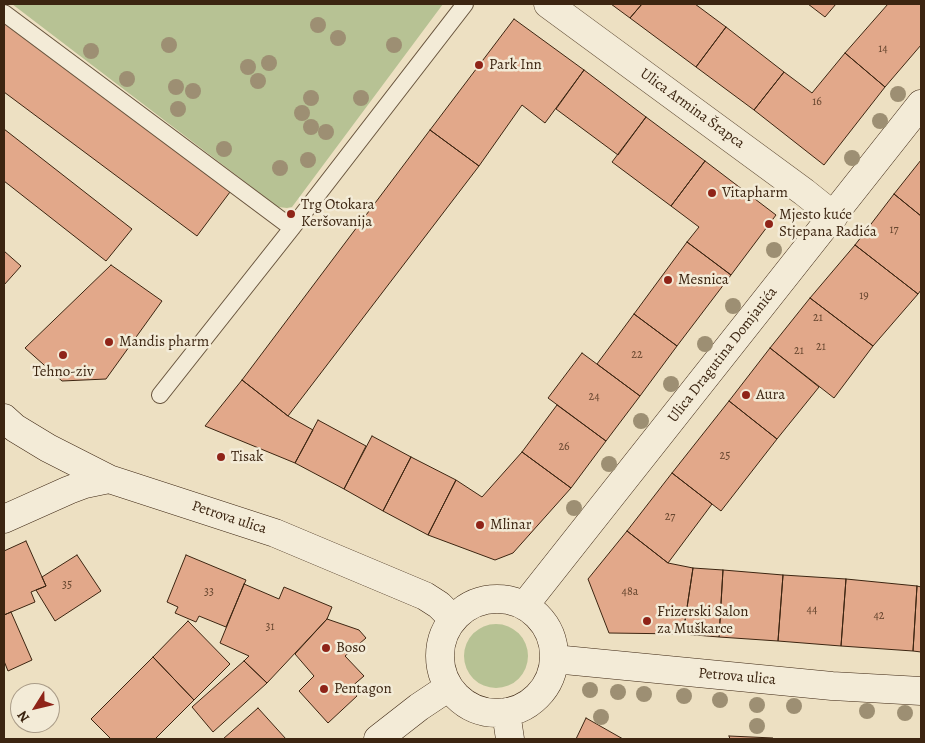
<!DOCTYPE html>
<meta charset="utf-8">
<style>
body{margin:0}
#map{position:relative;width:925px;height:743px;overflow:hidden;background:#ede0c2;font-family:Alegreya,serif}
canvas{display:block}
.frame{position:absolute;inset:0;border:5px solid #3c2511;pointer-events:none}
.north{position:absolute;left:10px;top:683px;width:50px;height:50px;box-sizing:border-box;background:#f3ebd7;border:1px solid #aa9c88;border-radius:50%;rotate:234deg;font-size:14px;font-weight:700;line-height:20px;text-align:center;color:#3c2511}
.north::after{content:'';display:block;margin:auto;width:18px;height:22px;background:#8f2418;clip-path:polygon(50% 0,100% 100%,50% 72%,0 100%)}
</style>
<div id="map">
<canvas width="925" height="743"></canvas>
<div class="frame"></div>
<div class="north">N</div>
</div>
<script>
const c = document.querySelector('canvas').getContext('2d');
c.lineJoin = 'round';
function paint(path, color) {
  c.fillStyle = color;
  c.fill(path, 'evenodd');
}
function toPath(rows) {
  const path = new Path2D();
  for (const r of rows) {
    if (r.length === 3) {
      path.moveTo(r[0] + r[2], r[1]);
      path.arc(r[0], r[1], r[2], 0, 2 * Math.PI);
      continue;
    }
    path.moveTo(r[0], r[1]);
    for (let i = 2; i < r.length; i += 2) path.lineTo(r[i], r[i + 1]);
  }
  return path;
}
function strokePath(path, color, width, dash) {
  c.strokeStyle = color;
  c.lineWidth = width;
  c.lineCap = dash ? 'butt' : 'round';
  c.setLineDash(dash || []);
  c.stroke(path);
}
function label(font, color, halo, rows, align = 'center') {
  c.font = font + ' Alegreya,serif';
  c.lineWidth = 5;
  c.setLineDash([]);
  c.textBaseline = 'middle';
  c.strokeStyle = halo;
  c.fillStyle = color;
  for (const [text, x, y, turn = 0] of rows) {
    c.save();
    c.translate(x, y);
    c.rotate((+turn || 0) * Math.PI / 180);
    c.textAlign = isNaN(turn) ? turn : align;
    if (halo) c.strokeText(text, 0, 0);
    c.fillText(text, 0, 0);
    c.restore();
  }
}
paint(toPath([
 [12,4,443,4,292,207,287,208,278,207],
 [496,656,32]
]), '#b7c294');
const building = toPath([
 [611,4,642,4,630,18,611,4],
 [642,4,695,4,726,27,696,67,630,18,642,4],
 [808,4,836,4,825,17,808,4],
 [888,4,921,4,921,45,885,87,845,53,888,4],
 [514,19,584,70,545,123,522,105,479,166,430,130,514,19],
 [4,22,230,192,197,236,4,92,4,22],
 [726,27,784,72,754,110,696,67,726,27],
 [845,53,885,87,824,165,754,110,784,72,812,93,845,53],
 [584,70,646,117,618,155,556,109,584,70],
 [646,117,705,161,671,206,612,162,646,117],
 [4,129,132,229,106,261,4,181,4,129],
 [430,130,479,166,288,416,242,380,430,130],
 [921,160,921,216,894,194,921,160],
 [705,161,776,215,731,275,687,242,699,227,671,206,705,161],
 [894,194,921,216,921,290,918,294,855,245,894,194],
 [687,242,731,275,677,346,634,314,687,242],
 [855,245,918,294,873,346,810,298,855,245],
 [4,251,21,266,4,285,4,251],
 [111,265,162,301,106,379,62,381,25,348,111,265],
 [810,298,873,346,834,398,770,348,810,298],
 [634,314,677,346,640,396,597,364,634,314],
 [770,348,819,387,777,439,729,401,770,348],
 [582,353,640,396,606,441,548,398,582,353],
 [242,380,288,416,313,430,295,463,205,426,242,380],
 [729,401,777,439,721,511,672,473,729,401],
 [557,405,606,441,571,488,522,452,557,405],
 [318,420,366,446,344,489,295,463,318,420],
 [372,436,411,457,383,511,344,489,372,436],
 [522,452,571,488,513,553,495,560,428,535,456,480,482,497,522,452],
 [411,457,456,480,428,535,383,511,411,457],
 [672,473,712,504,668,563,627,531,672,473],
 [627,531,668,563,693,568,683,634,609,633,588,579,627,531],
 [26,541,46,586,31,592,35,602,4,615,4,551,26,541],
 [77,555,101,591,55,621,36,590,46,586,42,577,77,555],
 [186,555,246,580,226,627,199,616,196,622,175,613,178,607,167,602,186,555],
 [693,568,723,570,719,637,683,634,693,568],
 [723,570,783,575,778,641,719,637,723,570],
 [783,575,846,579,841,646,778,641,783,575],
 [846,579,917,586,913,651,841,646,846,579],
 [244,584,279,599,284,587,332,607,327,619,267,683,244,661,249,656,220,643,244,584],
 [917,586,921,587,921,652,913,651,917,586],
 [11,612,32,660,8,671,4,661,4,615,11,612],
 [327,619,359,630,366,638,345,656,364,676,350,688,357,696,328,723,299,691,314,676,295,654,327,619],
 [188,621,230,664,194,700,153,657,188,621],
 [153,657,194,700,155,739,111,739,91,719,153,657],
 [244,661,267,683,213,732,192,707,244,661],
 [258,708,286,739,223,739,258,708],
 [586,718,623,739,576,739,586,718],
 [729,736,773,738,773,739,730,739,729,736]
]);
paint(building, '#e2a88a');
strokePath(building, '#3c2511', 1);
const lane = toPath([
 [4,13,292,228],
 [160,395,292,228,465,4]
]);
const street = toPath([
 [548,4,804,192,834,216]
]);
const secondary = toPath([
 [4,418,15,428,48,448,109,479,275,533,425,596,439,605,453,619],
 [4,519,69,490,85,484,109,479],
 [497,656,57],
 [524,606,921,104],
 [554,659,832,686,921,691],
 [506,712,510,739],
 [378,739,419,707,449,687]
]);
strokePath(lane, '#68543d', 18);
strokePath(street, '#68543d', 29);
strokePath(secondary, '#3c2511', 29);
strokePath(lane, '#f3ebd7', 16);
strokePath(street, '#f3ebd7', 28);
strokePath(secondary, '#f3ebd7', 28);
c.fillStyle = '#9d8f73';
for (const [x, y] of [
 [318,25],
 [338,38],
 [169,45],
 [394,45],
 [91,51],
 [269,63],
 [248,67],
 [127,79],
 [258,81],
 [176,87],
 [193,91],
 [898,94],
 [311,98],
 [361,98],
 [178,109],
 [302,113],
 [880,121],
 [311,127],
 [326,132],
 [224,149],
 [852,158],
 [308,160],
 [280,168],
 [774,250],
 [733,306],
 [705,344],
 [671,384],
 [641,421],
 [609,464],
 [574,508],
 [590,690],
 [618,692],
 [644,694],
 [684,696],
 [720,700],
 [757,705],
 [794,706],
 [867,711],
 [905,713],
 [601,717],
 [757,726]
]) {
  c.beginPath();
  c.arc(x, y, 8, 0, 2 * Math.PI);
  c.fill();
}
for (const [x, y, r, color] of [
 [479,65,5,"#8f2418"],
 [712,193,5,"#8f2418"],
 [291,214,5,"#8f2418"],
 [769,224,5,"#8f2418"],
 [668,280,5,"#8f2418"],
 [109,342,5,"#8f2418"],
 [63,355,5,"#8f2418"],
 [746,395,5,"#8f2418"],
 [221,457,5,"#8f2418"],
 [480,525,5,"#8f2418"],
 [647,621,5,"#8f2418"],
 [326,648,5,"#8f2418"],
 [324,689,5,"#8f2418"]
]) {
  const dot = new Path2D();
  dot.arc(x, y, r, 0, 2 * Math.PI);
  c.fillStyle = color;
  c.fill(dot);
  strokePath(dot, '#f3ebd7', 2);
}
label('12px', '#66462f', null, [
 ["14",883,49],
 ["16",817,102],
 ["17",894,230],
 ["19",864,296],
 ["21",818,318],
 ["21",821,347],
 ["21",799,351],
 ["22",637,355],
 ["24",594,397],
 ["26",564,447],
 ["25",725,456],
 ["27",670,517],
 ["35",67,585],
 ["33",209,592],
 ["48a",630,592],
 ["44",812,610],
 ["42",879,616],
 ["31",270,627]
]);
label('15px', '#3c2511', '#f3ebd7', [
 ["Park Inn",489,65],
 ["Vitapharm",722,193],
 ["Trg Otokara",301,205],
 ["Keršovanija",301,222],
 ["Mjesto kuće",779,215],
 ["Stjepana Radića",779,232],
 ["Mesnica",678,280],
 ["Mandis pharm",119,342],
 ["Tehno-ziv",63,372,"center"],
 ["Aura",756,395],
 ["Tisak",231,457],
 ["Mlinar",490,525],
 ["Frizerski Salon",657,612],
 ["za Muškarce",657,629],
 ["Boso",336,648],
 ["Pentagon",334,689]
], 'left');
label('15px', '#3c2511', '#f3ebd7', [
 ["Ulica Armina Šrapca",692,109,36],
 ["Ulica Dragutina Domjanića",723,355,-52],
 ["Petrova ulica",229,518,18],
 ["Petrova ulica",737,677,5]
]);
</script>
